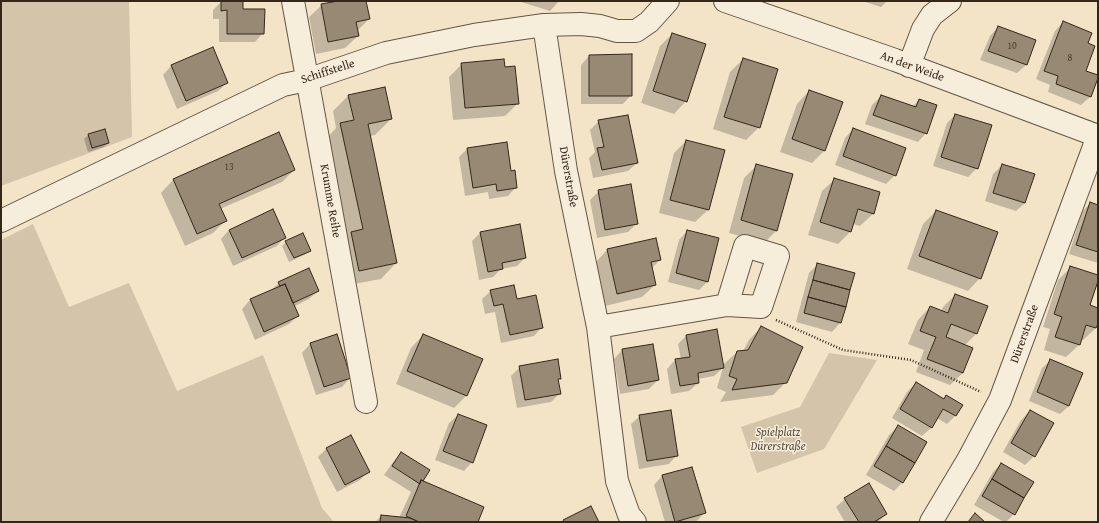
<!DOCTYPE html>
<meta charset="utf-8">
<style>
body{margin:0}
#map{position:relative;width:1099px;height:523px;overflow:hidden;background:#f3e4c8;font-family:"Gentium Book Plus",serif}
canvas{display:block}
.frame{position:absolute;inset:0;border:2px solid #35261a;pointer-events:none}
</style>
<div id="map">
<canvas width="1099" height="523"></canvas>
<div class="frame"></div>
</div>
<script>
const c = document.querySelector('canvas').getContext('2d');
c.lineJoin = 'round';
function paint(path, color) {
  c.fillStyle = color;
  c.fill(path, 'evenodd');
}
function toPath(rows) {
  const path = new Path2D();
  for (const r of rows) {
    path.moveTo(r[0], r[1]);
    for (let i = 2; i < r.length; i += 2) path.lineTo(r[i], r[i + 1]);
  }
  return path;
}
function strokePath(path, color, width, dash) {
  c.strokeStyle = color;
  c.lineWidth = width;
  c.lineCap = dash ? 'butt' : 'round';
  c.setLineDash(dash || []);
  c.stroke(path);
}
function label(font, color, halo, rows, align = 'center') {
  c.font = font + ' "Gentium Book Plus",serif';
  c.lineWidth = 3;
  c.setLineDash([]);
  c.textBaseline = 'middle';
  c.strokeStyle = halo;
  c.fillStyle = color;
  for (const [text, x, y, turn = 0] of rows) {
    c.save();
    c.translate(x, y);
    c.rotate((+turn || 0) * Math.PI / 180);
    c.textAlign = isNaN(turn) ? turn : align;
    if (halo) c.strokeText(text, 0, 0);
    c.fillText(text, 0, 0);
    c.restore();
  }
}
paint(toPath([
 [1,1,129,1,132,137,1,186],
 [33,224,69,307,129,283,177,391,263,355,322,508,334,522,1,522,1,240],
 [829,353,877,360,824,449,757,473,741,427,800,407]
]), '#d3c4aa');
paint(toPath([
 [204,1,233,1,263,33,255,42,219,42,219,19,213,19,213,10,222,1],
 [331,1,365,1,369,19,357,31,358,36,345,48,316,54,309,17,322,5,331,3],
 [518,1,559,1,550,11],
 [862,1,887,1,881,7],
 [1063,22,1087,44,1084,71,1098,76,1090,97,1081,105,1048,92,1050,85,1036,79,1055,31],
 [998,27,1035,41,1026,65,1017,73,980,60,990,36],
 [672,34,686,101,674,114,641,103,660,46],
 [212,49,227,83,218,91,177,109,163,75,171,66],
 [589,56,631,95,623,104,581,104,581,65],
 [743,59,759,127,746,140,713,129,730,72],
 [462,64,504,68,518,103,505,116,453,120,449,77],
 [809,91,824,151,812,163,780,152,797,104],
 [349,95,391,119,375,135,370,136,396,263,381,279,343,286,325,140,336,128,333,111],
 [881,96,912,107,919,100,926,133,918,142,865,124,872,105],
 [955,115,977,168,968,177,933,166,947,123],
 [599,121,637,163,628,171,593,178,589,158,595,152,590,130],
 [853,129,895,175,886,184,835,165,845,138],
 [105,130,108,143,104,147,88,152,84,139,88,135],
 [278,134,294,170,282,182,220,209,225,221,213,233,185,246,161,193,173,180],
 [686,141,723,151,708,210,695,222,659,213,674,153],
 [467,149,510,172,516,187,508,196,489,199,488,192,465,196,459,157],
 [757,165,777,230,764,243,729,233,744,178],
 [1002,165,1025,203,1016,211,985,201,993,174],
 [835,179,879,193,873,214,860,226,853,224,850,232,838,244,808,235,822,191],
 [599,191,637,223,628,232,597,238,590,200],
 [1090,203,1098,206,1098,263,1069,254,1082,212],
 [936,211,980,278,968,291,907,269,923,224],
 [519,225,525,258,517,266,501,269,493,277,479,280,472,241,480,233],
 [229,230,285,237,277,246,233,266,221,239],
 [687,231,708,281,699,290,668,282,679,240],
 [286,242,310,250,306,254,289,262,282,246],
 [607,250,660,260,651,269,655,285,642,297,605,306,595,263],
 [817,265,854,274,840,323,832,332,796,322,809,273],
 [1071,267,1098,276,1089,306,1098,309,1098,321,1096,328,1083,340,1081,340,1079,345,1066,357,1044,350,1050,329,1043,327,1058,280],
 [279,283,318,291,309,299,293,307,298,316,289,324,255,340,242,309,250,300,270,291],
 [491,291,516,300,542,327,534,336,501,343,495,312,485,314,482,299],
 [955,295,976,334,964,346,963,373,950,385,916,372,924,350,908,344,918,320,930,307,941,311,943,307],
 [761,327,786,382,773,395,720,402,726,392,717,388,724,364,737,352,743,351,749,340],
 [423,335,466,396,454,408,396,384,411,348],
 [687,335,723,368,714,376,698,379,698,383,689,391,671,394,667,369,675,360,681,359,678,344],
 [336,336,350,378,342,387,316,395,302,353,310,344],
 [622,350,658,380,649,389,620,394,614,359],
 [1051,360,1069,406,1060,414,1029,401,1042,368],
 [520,367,560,378,557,381,560,393,551,402,517,408,511,376],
 [916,383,943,399,946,396,955,416,947,424,937,418,931,428,922,436,892,418,907,392],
 [1030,411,1034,456,1025,465,1003,452,1021,420],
 [458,415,472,462,464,471,435,460,449,423],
 [640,416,677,455,669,464,639,469,631,424],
 [898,426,926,443,902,483,894,491,866,475,889,435],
 [327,448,368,472,360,480,337,492,318,457],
 [402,453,422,482,476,522,375,522,381,516,399,518,411,492,384,475,393,462],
 [1001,464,1014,514,1006,522,1004,522,974,505,993,472],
 [662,476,704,513,696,522,665,522,654,485],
 [845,499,886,514,878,522,845,522,836,507]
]), '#0003');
const building = toPath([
 [221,1,243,1,243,9,265,9,264,34,227,34,227,10,221,11,221,1],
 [338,1,366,1,370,19,356,22,359,36,328,42,321,4,338,1],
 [1063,21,1092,33,1088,43,1095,46,1086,71,1098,75,1098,78,1091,97,1056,84,1058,76,1044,71,1063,21],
 [998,26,1036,40,1027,65,988,51,998,26],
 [672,33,706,44,687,102,653,91,672,33],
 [213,47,228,83,186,101,171,65,213,47],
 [632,54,632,96,589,96,589,55,632,54],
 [743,58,778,69,760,128,724,117,743,58],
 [504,59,505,67,515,66,519,104,465,108,461,63,504,59],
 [385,87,392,119,368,124,397,263,359,271,351,232,363,229,340,123,354,120,348,95,385,87],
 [809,90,843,102,825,151,792,139,809,90],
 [881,95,916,107,919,99,937,105,927,134,873,115,881,95],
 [955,114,992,125,978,169,941,157,955,114],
 [628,115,638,163,602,170,597,148,604,147,598,120,628,115],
 [853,128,906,148,896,176,843,156,853,128],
 [105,129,109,143,92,148,88,134,105,129],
 [279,132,295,170,219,204,227,221,197,234,173,179,279,132],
 [686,140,725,150,709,210,670,200,686,140],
 [507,142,511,171,515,170,517,188,497,191,496,184,473,188,467,148,507,142],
 [756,164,793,174,777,231,741,220,756,164],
 [1002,164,1035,174,1025,203,993,193,1002,164],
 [834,178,880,192,874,214,858,209,851,232,820,222,834,178],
 [631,184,638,224,605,230,598,190,631,184],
 [1090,202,1098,205,1098,252,1076,245,1090,202],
 [273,209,286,238,242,258,229,230,273,209],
 [936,210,998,232,981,279,919,256,936,210],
 [520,224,526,258,502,263,503,269,488,272,480,232,520,224],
 [687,230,719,238,708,282,676,273,687,230],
 [303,233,311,251,294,258,285,241,303,233],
 [656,238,661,260,651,262,656,285,617,294,607,249,656,238],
 [817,263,855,273,850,290,813,280,817,263],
 [1070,266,1098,275,1098,281,1090,305,1098,308,1098,324,1096,328,1086,325,1080,345,1055,337,1062,317,1054,314,1070,266],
 [309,268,319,291,293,303,285,284,280,286,278,282,309,268],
 [813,280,850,290,846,307,808,297,813,280],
 [285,284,299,316,264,332,250,299,285,284],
 [514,285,517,299,536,295,543,328,510,335,503,304,494,306,490,290,514,285],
 [955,294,988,306,977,334,951,324,946,337,973,348,963,373,927,359,936,337,920,331,930,306,948,313,955,294],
 [808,297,846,307,841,323,804,313,808,297],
 [761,326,803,347,787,383,732,390,737,379,729,376,737,351,748,350,761,326],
 [717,329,724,368,698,373,699,383,680,386,675,359,690,357,686,335,717,329],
 [337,334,351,378,324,387,310,343,337,334],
 [423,334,483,359,467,396,407,371,423,334],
 [653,344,659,380,628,386,622,349,653,344],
 [558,359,561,379,558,379,561,394,525,400,519,366,558,359],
 [1050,359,1083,373,1069,406,1037,392,1050,359],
 [916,382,944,399,946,395,963,405,956,416,943,409,932,428,900,409,916,382],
 [671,410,678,456,647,461,639,415,671,410],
 [1030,410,1054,423,1035,457,1011,443,1030,410],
 [458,414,487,425,473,463,443,451,458,414],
 [898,425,927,442,915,463,886,446,898,425],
 [351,435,370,472,345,485,326,448,351,435],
 [886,446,915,463,903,483,874,466,886,446],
 [401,452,430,470,423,481,421,480,420,484,392,466,401,452],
 [1001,463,1034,482,1024,498,992,479,1001,463],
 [692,467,706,513,675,522,662,475,692,467],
 [992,479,1024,498,1015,515,982,496,992,479],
 [421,480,484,507,478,522,419,522,406,516,421,480],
 [869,483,887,514,874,522,859,522,844,498,869,483],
 [591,506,599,522,564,522,563,520,591,506],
 [975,513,985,522,968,522,975,513],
 [381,515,410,518,419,522,380,522,381,515]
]);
paint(building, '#988974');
strokePath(building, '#35261a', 1);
const minor = toPath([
 [293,1,366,402],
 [725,1,895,60,1098,136],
 [544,25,566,171,598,327,617,481,629,515,635,522],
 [909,66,923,29,932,15,950,1],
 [1,221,283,85,307,80,386,53,474,35,544,25,581,24,600,26,617,31,636,31,649,22,668,1],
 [598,327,727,305,761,307,778,256,745,246,727,305],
 [931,522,968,460,1000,400,1098,136]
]);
strokePath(minor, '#645646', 24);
strokePath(toPath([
 [776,320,843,350,911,360,981,392]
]), '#35261a', 2.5, [1, 2]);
strokePath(minor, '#f7eddb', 22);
label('10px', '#4e3f30', null, [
 ["10",1012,46],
 ["8",1070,58],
 ["13",229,167]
]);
label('12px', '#35261a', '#f7eddb', [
 ["An der Weide",912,67,20],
 ["Schiffstelle",328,72,-18],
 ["Dürerstraße",568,177,80],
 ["Krumme Reihe",330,201,80],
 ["Dürerstraße",1025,334,-70]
]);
label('italic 12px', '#5c4e3e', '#f7eddb', [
 ["Spielplatz",778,433],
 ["Dürerstraße",778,447]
]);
</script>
